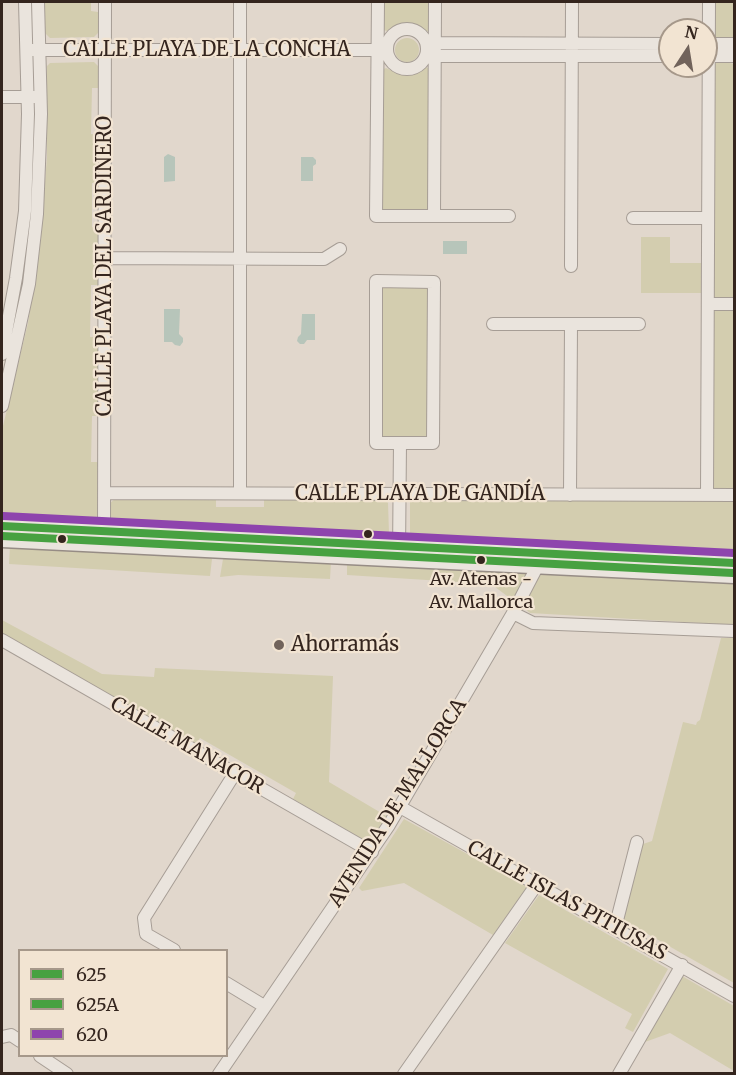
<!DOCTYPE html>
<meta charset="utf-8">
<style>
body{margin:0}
#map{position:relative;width:736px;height:1075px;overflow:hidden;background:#e1d7cc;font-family:Merriweather,serif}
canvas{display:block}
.frame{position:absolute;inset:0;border:3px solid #34251e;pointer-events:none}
.legend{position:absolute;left:18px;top:949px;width:210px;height:108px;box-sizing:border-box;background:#f2e4d2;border:2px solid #a6988a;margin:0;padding:8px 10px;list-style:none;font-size:18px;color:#34251e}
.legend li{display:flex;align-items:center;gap:12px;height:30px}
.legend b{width:30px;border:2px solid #a6988a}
.north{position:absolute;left:658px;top:18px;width:60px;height:60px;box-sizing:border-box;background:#f2e4d2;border:2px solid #a6988a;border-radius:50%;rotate:12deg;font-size:16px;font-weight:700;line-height:24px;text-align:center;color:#34251e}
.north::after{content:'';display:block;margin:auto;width:21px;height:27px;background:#71635b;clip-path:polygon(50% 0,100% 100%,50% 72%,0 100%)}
</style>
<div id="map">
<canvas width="736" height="1075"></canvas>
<div class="frame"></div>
<ul class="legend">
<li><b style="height:8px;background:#47a141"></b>625</li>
<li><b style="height:8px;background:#47a141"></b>625A</li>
<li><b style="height:8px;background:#8e44ad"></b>620</li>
</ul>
<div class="north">N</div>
</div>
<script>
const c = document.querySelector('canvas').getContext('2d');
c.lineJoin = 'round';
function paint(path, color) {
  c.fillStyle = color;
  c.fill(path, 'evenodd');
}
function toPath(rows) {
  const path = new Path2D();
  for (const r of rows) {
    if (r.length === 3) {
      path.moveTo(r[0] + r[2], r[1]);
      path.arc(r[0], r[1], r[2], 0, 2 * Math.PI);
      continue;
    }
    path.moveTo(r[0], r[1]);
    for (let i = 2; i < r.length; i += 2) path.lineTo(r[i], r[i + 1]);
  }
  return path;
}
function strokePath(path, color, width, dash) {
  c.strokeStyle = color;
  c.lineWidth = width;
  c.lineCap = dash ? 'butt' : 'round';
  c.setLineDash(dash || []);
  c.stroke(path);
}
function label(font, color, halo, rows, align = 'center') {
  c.font = font + ' Merriweather,serif';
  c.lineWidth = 4.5;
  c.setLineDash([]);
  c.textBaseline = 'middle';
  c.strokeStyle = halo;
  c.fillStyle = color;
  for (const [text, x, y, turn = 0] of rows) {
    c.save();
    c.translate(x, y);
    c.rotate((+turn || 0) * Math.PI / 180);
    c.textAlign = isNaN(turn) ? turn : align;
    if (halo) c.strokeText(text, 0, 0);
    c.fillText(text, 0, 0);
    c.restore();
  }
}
paint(toPath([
 [44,2,91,2,91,11,98,12,98,33,94,37,50,38,45,33],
 [383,2,430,2,430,30,426,32,417,26,404,23,398,24,387,31,383,30],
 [713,2,734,2,734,36,732,39,717,39,713,36],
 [407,50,12],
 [94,62,98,66,99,88,92,88,91,134,99,135,100,183,92,183,92,227,100,228,98,285,91,285,90,337,98,337,99,416,92,416,91,462,98,462,97,519,94,522,2,517,2,430,28,323,40,242,47,157,47,66,50,63],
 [725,62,734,64,733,299,716,299,712,295,714,65,716,63],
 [426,67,430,69,428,210,382,211,384,69,386,68,399,74,408,76],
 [641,237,670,237,670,263,701,263,701,293,641,293],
 [381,286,428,286,428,438,381,438],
 [716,309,734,309,734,490,715,490,711,485,713,313],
 [216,498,216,507,264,507,264,499,385,499,388,503,389,533,384,537,113,522,111,520,110,503,115,499],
 [410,499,734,500,734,553,413,537,410,534],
 [10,546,209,556,212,559,210,576,9,564],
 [225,557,331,562,330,579,238,575,220,577,223,559],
 [347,563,734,583,734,625,530,613,491,584,347,575],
 [2,620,102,674,154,677,155,668,333,676,329,782,388,817,371,843,369,843,293,799,296,793,200,738,196,744,192,742,2,634],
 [721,638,734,638,734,983,623,920,643,844,652,841,683,722,696,725,697,722,700,720],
 [404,819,527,887,493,935,404,883,362,891,359,888],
 [539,895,668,969,633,1032,625,1028,632,1014,505,943],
 [682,976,734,1006,734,1071,670,1033,645,1042]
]), '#d3cdaf');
paint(toPath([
 [168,154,175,157,175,181,164,182,164,157],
 [301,157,313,157,316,160,316,164,313,166,313,181,301,181],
 [443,241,467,241,467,254,443,254],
 [164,309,180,309,179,334,183,338,183,342,180,346,175,345,172,342,164,342],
 [302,314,315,314,315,340,307,340,304,344,300,344,297,341,298,337,301,334]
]), '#b7c5ba');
const minor = toPath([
 [378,2,376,216,434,216,435,2],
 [407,49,20],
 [428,43,670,44],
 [706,44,734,44],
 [27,50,387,50],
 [428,56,670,56],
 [706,56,734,56],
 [2,97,36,97],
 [434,216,509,216],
 [633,218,708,218],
 [105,258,324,259,340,249],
 [571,266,572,2],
 [376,281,434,282,433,443,376,443,376,281],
 [708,304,734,304],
 [493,324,639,324],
 [2,354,16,278,25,211,28,114,25,2],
 [2,406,29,284,37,214,41,114,38,2],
 [105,493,734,495],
 [240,493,240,2],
 [570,495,571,324],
 [707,495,709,2],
 [104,530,105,2],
 [399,554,400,443],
 [513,613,533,623,734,631],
 [2,640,372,852],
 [400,807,734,996],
 [615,928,637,842],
 [174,950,146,934,144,918,235,773],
 [226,983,264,1006],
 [2,1037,11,1035,20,1041],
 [40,1056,67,1074],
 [219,1074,389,825,513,613,538,565,539,558],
 [404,1074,537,884],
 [619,1074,682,965]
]);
const secondary = toPath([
 [2,526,734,563],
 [2,539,734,575]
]);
strokePath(minor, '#a69d95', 14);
strokePath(secondary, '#968c85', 19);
strokePath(minor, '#eae4dd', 12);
strokePath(secondary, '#eae4dd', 16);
strokePath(toPath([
 [2,526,734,563]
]), '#47a141', 8);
strokePath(toPath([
 [2,536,733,573]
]), '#47a141', 8);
strokePath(toPath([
 [3,516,734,553]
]), '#8e44ad', 8);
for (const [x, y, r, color] of [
 [368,534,5,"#34251e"],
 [62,539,5,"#34251e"],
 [481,560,5,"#34251e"],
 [279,645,6,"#71635b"]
]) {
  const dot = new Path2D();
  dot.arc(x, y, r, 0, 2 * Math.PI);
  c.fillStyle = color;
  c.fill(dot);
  strokePath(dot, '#f2e4d2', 2);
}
label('18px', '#34251e', '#f2e4d2', [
 ["Av. Atenas -",481,580],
 ["Av. Mallorca",481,603]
]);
label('20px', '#34251e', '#f2e4d2', [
 ["CALLE PLAYA DE LA CONCHA",207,50],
 ["CALLE PLAYA DEL SARDINERO",105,266,-90],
 ["CALLE PLAYA DE GANDÍA",420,494],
 ["CALLE MANACOR",187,746,30],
 ["AVENIDA DE MALLORCA",398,803,-58],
 ["CALLE ISLAS PITIUSAS",567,901,29]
]);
label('20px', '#34251e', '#f2e4d2', [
 ["Ahorramás",291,645]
], 'left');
</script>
